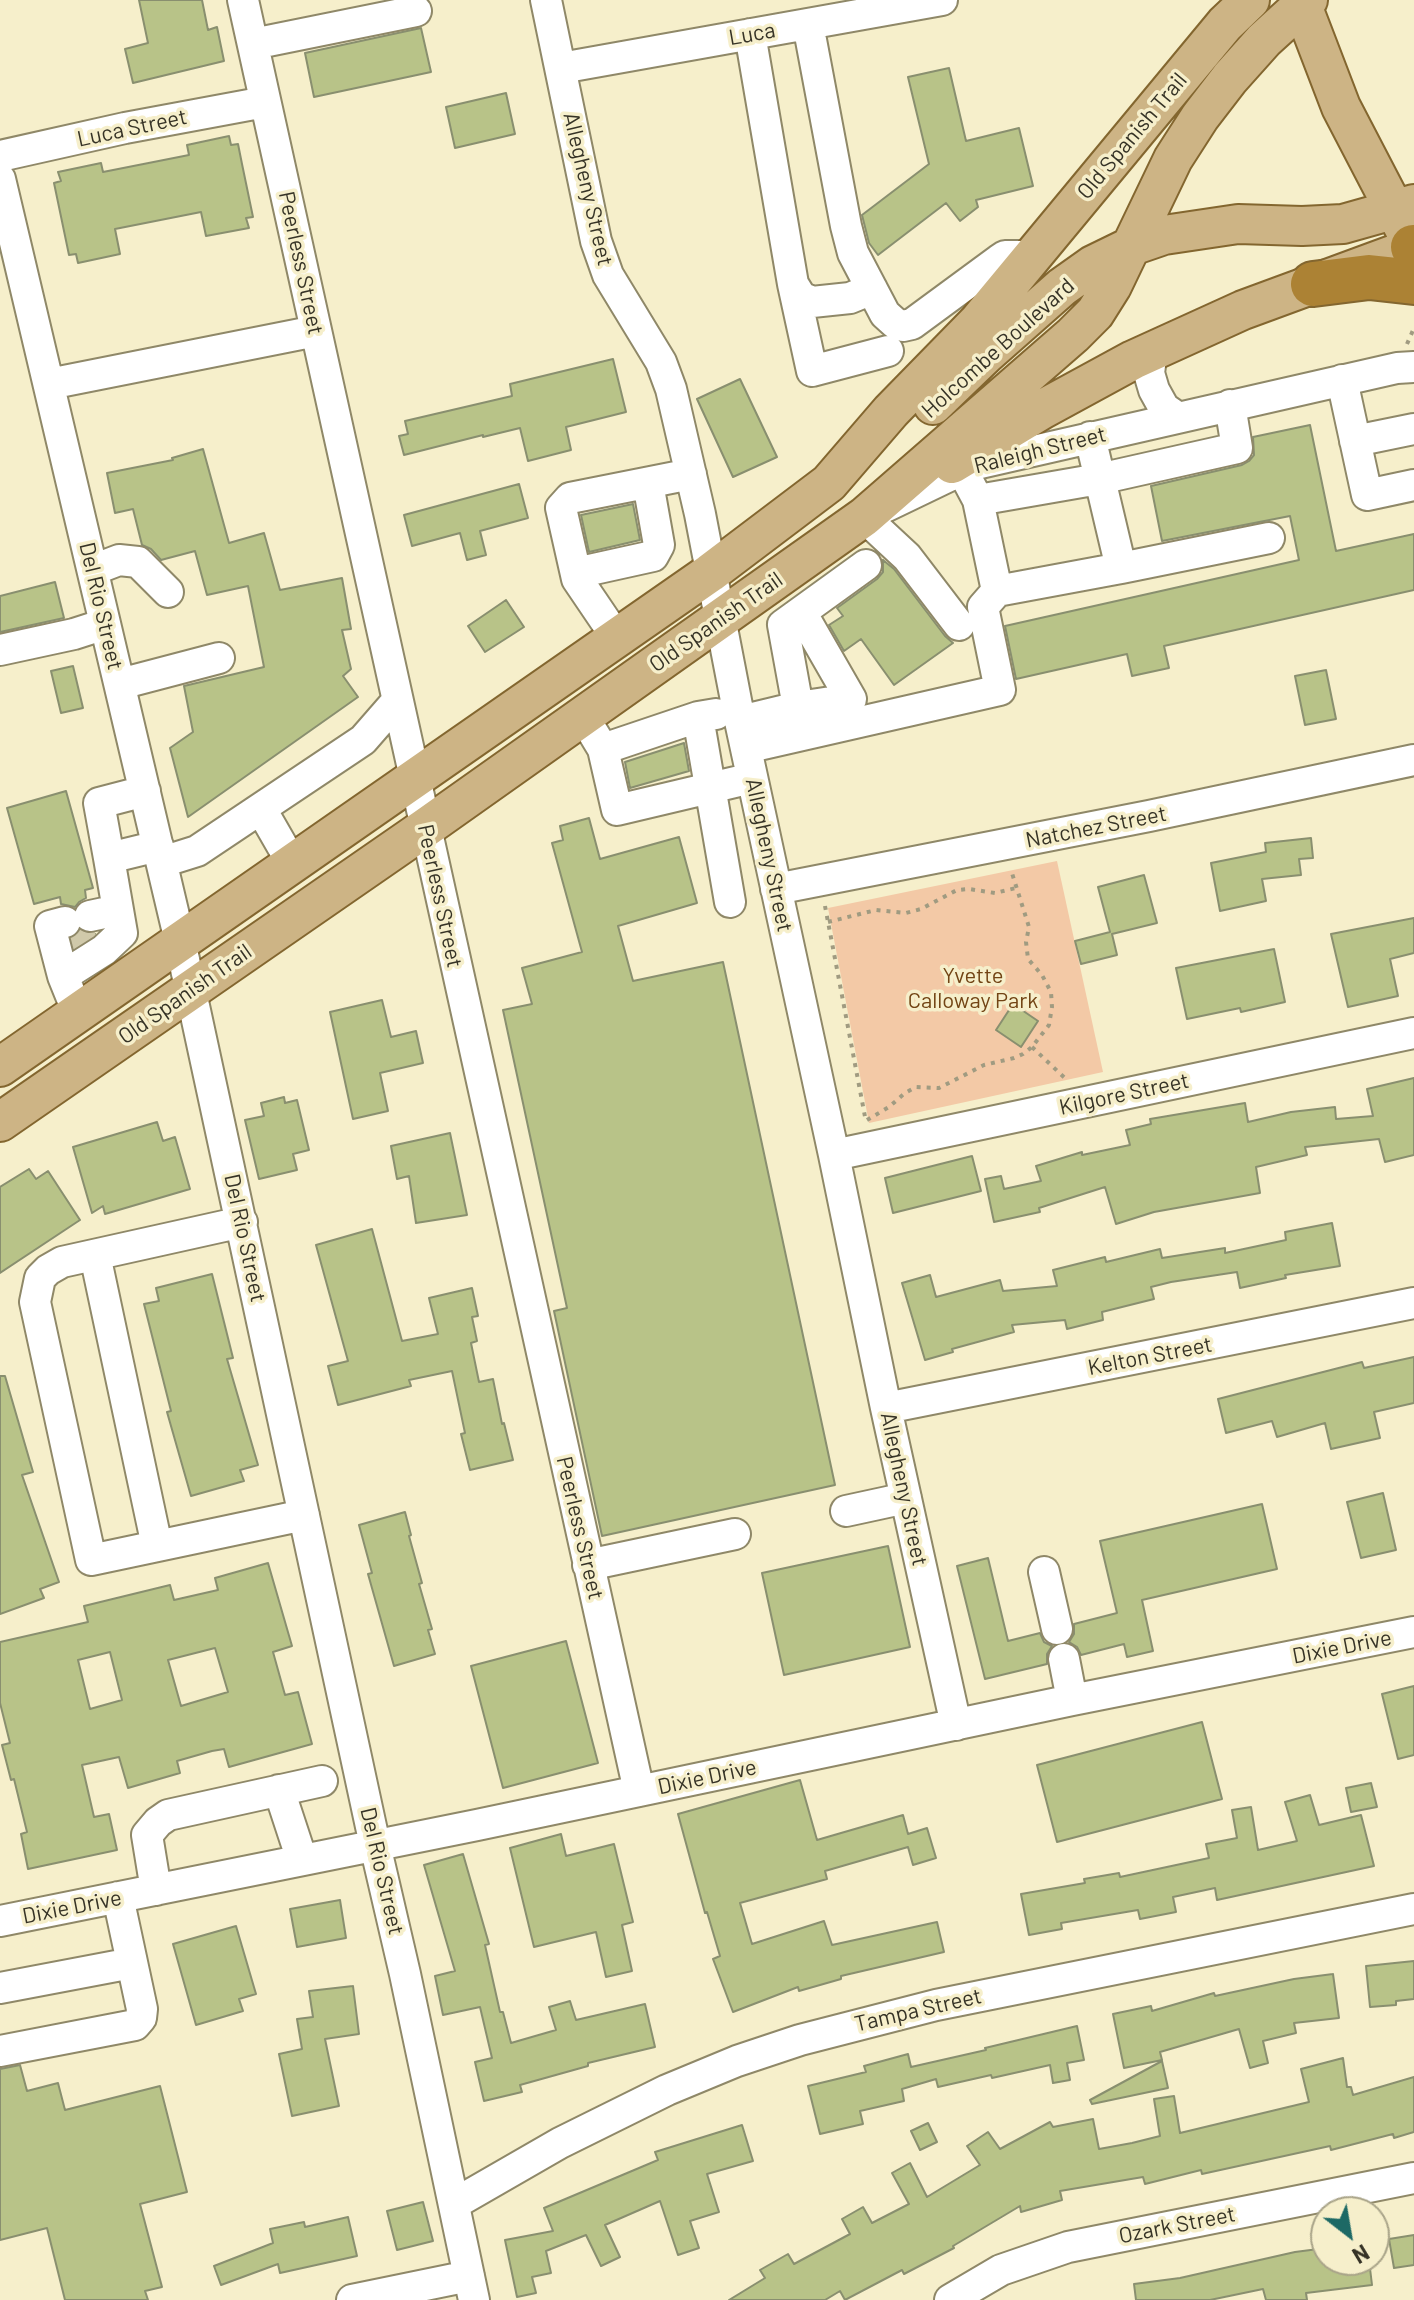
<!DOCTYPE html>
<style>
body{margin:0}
#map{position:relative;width:1414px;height:2300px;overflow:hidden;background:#f6efcb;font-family:Barlow,sans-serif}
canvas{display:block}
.north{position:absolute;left:1310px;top:2196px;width:80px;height:80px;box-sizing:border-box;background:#f6efcb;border:2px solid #a9a489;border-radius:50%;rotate:149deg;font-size:22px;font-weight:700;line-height:32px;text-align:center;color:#363326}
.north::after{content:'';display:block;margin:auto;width:28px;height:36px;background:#1d6965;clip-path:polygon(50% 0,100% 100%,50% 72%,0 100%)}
</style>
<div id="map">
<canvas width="1414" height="2300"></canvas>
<div class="north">N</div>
</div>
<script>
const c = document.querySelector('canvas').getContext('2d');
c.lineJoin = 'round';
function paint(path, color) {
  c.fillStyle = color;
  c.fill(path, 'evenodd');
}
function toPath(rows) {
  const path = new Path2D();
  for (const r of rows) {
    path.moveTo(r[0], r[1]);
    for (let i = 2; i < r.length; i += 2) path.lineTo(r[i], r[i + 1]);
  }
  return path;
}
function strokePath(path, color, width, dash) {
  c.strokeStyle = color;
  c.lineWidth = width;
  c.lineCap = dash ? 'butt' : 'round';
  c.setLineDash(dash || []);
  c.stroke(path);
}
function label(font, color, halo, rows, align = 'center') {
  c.font = font + ' Barlow,sans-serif';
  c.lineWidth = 7;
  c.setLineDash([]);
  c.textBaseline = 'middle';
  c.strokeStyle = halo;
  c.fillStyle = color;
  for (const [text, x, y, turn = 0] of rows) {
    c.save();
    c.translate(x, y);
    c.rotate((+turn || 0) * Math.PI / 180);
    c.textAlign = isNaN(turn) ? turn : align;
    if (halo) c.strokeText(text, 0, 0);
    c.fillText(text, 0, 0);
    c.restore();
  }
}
paint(toPath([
 [1057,861,1103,1072,869,1123,828,908]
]), '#f3c9a6');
const building = toPath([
 [139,0,202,0,208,30,217,27,224,61,133,83,125,49,148,43,139,0],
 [421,28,431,72,314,97,305,53,421,28],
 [949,68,966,141,1019,128,1033,186,976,200,978,207,960,221,946,203,878,255,869,243,862,215,929,164,908,77,949,68],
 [506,93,515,134,455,148,446,107,506,93],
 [229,136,231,145,238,144,242,164,253,217,246,218,249,228,206,236,201,212,115,229,120,254,78,263,76,254,69,255,54,183,61,181,58,172,101,163,103,172,189,155,187,145,229,136],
 [613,359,626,412,566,427,571,450,528,461,520,428,483,437,483,435,404,455,399,436,408,434,405,421,512,396,510,384,613,359],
 [740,379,777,457,733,477,697,399,740,379],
 [1310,425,1336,551,1414,534,1414,590,1164,646,1169,668,1132,676,1127,654,1016,679,1005,626,1299,560,1290,516,1162,541,1151,486,1242,465,1249,461,1254,455,1253,437,1310,425],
 [203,449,229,543,264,533,280,590,342,578,351,629,342,630,351,669,343,676,358,697,188,817,170,748,193,732,184,686,264,667,248,586,207,595,195,551,161,560,151,549,142,545,133,509,115,513,107,473,173,460,172,458,203,449],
 [519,484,528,518,480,531,486,555,467,560,460,533,412,546,404,515,519,484],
 [633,504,640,540,589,552,581,515,633,504],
 [883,560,894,569,945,636,953,643,894,685,861,639,844,651,829,625,843,616,837,608,877,579,883,572,883,560],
 [55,582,64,618,0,632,0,596,55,582],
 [506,600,524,627,485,652,468,626,506,600],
 [73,666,83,708,61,713,51,671,73,666],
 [1326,670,1336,719,1305,725,1295,676,1326,670],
 [684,743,689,771,630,788,625,762,684,743],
 [66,791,93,888,85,890,86,898,79,902,75,907,61,904,60,897,34,904,7,808,66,791],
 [589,818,600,859,679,837,697,903,618,926,633,981,723,962,835,1485,602,1536,554,1311,567,1308,503,1010,532,1004,522,968,582,952,552,843,563,840,560,826,589,818],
 [1311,838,1313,858,1299,859,1301,875,1262,879,1266,901,1220,911,1211,863,1266,852,1265,843,1311,838],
 [1144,875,1157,923,1112,934,1117,955,1081,964,1075,941,1110,932,1098,887,1144,875],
 [1414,918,1414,953,1390,959,1398,996,1348,1007,1331,934,1414,918],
 [80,931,95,934,74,948,72,938,80,931],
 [1274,949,1285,1002,1241,1012,1240,1008,1187,1019,1176,968,1274,949],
 [382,1000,391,1037,416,1031,423,1063,380,1073,388,1111,353,1119,330,1012,382,1000],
 [1013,1004,1038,1021,1021,1047,996,1030,1013,1004],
 [1414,1078,1414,1155,1385,1162,1379,1139,1305,1147,1307,1155,1256,1167,1260,1193,1154,1212,1116,1224,1105,1187,1039,1208,1040,1212,994,1222,985,1179,1001,1176,1004,1189,1041,1181,1036,1166,1082,1152,1082,1155,1130,1145,1126,1130,1151,1124,1150,1119,1245,1103,1248,1122,1291,1112,1335,1107,1336,1119,1373,1116,1367,1089,1414,1078],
 [284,1097,285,1103,297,1100,309,1150,293,1154,297,1170,259,1179,245,1120,264,1116,261,1103,284,1097],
 [157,1122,163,1141,175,1137,190,1189,105,1214,103,1206,92,1213,73,1147,157,1122],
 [450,1133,467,1215,416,1223,409,1176,397,1179,391,1146,450,1133],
 [972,1156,981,1191,893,1213,885,1178,972,1156],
 [29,1169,36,1179,48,1171,80,1220,0,1273,0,1187,29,1169],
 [1332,1223,1340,1266,1285,1275,1286,1278,1240,1288,1237,1272,1171,1282,1151,1287,1154,1299,1102,1312,1103,1320,1067,1329,1065,1320,1012,1325,1014,1332,952,1349,953,1352,925,1360,902,1283,930,1275,936,1297,1000,1280,1003,1291,1057,1286,1053,1270,1105,1257,1106,1262,1160,1249,1162,1258,1225,1248,1225,1253,1286,1240,1285,1232,1332,1223],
 [372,1229,402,1341,438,1334,429,1298,472,1288,478,1316,472,1317,477,1341,471,1343,479,1382,493,1379,502,1424,504,1423,513,1460,470,1470,461,1434,465,1433,452,1371,409,1380,411,1386,338,1405,328,1366,348,1361,316,1245,372,1229],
 [212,1274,233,1358,227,1359,258,1465,240,1470,244,1481,191,1496,167,1412,171,1411,144,1304,159,1301,156,1288,212,1274],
 [1414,1357,1414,1403,1374,1412,1380,1438,1331,1449,1325,1423,1277,1437,1272,1421,1226,1433,1218,1399,1362,1362,1364,1368,1414,1357],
 [0,1376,5,1376,33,1472,22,1475,59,1582,40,1589,44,1598,0,1614,0,1376],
 [1383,1493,1396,1550,1361,1558,1347,1502,1383,1493],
 [1262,1504,1277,1569,1142,1600,1153,1651,1127,1657,1124,1644,1081,1655,1077,1647,1069,1642,1074,1634,1074,1624,1117,1613,1100,1541,1262,1504],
 [405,1512,411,1535,409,1536,422,1583,419,1584,432,1629,428,1630,435,1654,394,1666,368,1574,372,1573,359,1525,405,1512],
 [888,1546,910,1647,784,1675,762,1573,888,1546],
 [988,1558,1008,1641,1040,1633,1044,1642,1052,1646,1047,1654,1047,1664,985,1679,957,1566,988,1558],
 [268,1563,292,1646,273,1652,285,1695,298,1692,312,1744,229,1767,224,1749,212,1751,177,1761,180,1773,128,1788,119,1757,82,1765,94,1817,109,1814,117,1850,28,1869,21,1834,27,1832,14,1779,11,1780,2,1745,10,1743,0,1703,0,1642,88,1622,84,1606,170,1585,174,1600,218,1590,215,1578,268,1563],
 [215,1648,228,1692,181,1706,168,1660,215,1648],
 [110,1652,122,1700,90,1709,78,1660,110,1652],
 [566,1641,598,1763,503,1788,471,1666,566,1641],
 [1414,1686,1414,1755,1398,1759,1382,1694,1414,1686],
 [1202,1722,1222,1799,1057,1842,1037,1765,1202,1722],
 [800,1780,817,1840,903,1815,908,1834,927,1828,936,1858,913,1865,908,1847,825,1871,827,1879,740,1903,752,1944,824,1921,832,1945,937,1922,944,1952,841,1976,841,1979,799,1991,798,1987,733,2012,713,1959,720,1956,707,1912,705,1913,678,1814,800,1780],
 [1371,1783,1377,1807,1351,1812,1346,1788,1371,1783],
 [1310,1795,1319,1825,1361,1815,1374,1866,1217,1900,1215,1888,1173,1897,1176,1912,1140,1919,1138,1910,1061,1923,1062,1929,1029,1935,1021,1894,1085,1883,1084,1879,1119,1873,1120,1877,1209,1858,1206,1844,1237,1838,1232,1810,1251,1807,1258,1850,1297,1841,1285,1802,1310,1795],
 [561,1834,566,1856,614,1844,633,1922,622,1925,632,1971,606,1977,596,1932,534,1947,510,1848,561,1834],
 [463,1854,489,1944,485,1945,500,2012,503,2012,511,2043,556,2030,549,2007,570,2001,576,2020,645,2004,655,2047,588,2063,588,2066,520,2085,522,2092,484,2101,475,2062,492,2058,480,2007,443,2015,435,1976,455,1971,424,1865,463,1854],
 [340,1900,346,1938,297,1947,290,1909,340,1900],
 [236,1926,256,1994,239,1999,243,2011,196,2025,173,1944,236,1926],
 [1414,1961,1414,1999,1396,2001,1396,2005,1370,2007,1366,1966,1414,1961],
 [1333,1974,1339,2018,1294,2023,1296,2033,1263,2041,1268,2063,1250,2068,1239,2029,1160,2052,1162,2060,1124,2068,1113,2014,1151,2006,1152,2011,1214,1993,1215,1996,1294,1979,1333,1974],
 [353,1986,359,2034,325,2039,339,2106,292,2116,279,2054,302,2049,297,2019,313,2017,309,1991,353,1986],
 [1077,2026,1084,2060,1067,2063,1070,2080,1053,2083,1050,2065,992,2078,991,2075,938,2087,936,2079,902,2089,904,2101,860,2111,863,2124,820,2134,808,2086,866,2072,864,2066,908,2054,911,2067,986,2050,985,2048,1077,2026],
 [1343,2058,1347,2087,1351,2087,1353,2095,1414,2077,1414,2132,1394,2138,1393,2134,1331,2150,1330,2146,1202,2174,1201,2170,1145,2184,1143,2177,1060,2191,1062,2200,1021,2212,1020,2206,953,2246,954,2248,904,2274,902,2270,845,2300,840,2291,825,2300,729,2300,765,2278,760,2270,788,2254,794,2264,850,2234,842,2219,863,2207,872,2223,909,2204,892,2173,910,2163,927,2197,980,2165,967,2146,988,2132,1000,2149,1050,2122,1053,2127,1093,2119,1099,2149,1132,2143,1160,2136,1154,2099,1174,2096,1180,2133,1309,2102,1301,2069,1343,2058],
 [1162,2061,1168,2088,1092,2104,1090,2100,1162,2061],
 [20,2065,27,2091,58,2083,65,2110,160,2086,187,2192,140,2204,162,2287,145,2291,148,2300,65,2300,47,2228,0,2240,0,2069,20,2065],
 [928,2123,937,2142,920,2150,911,2131,928,2123],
 [742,2125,753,2161,707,2174,719,2212,690,2221,699,2248,678,2255,660,2201,605,2225,620,2257,601,2266,586,2235,546,2251,551,2273,532,2277,536,2293,517,2297,505,2240,553,2231,544,2208,658,2160,655,2152,742,2125],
 [423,2202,433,2241,397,2250,387,2211,423,2202],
 [348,2217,357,2256,280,2273,278,2264,221,2285,214,2266,273,2243,270,2229,304,2222,305,2227,348,2217],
 [1414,2235,1414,2265,1394,2268,1389,2239,1414,2235],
 [1326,2248,1326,2260,1369,2260,1372,2285,1306,2293,1307,2300,1266,2300,1263,2289,1210,2300,1136,2300,1134,2284,1180,2278,1295,2252,1326,2248]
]);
paint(building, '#b8c388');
strokePath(building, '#898f6f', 2);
strokePath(toPath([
 [71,943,96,937]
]), '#d0c9aa', 30, [30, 15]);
const minor = toPath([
 [243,0,639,1791],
 [546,0,596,241,608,275,661,362,671,389,700,514,740,721,834,1155,886,1408,956,1725],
 [808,24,846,226,853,253,885,314,895,323,903,326,912,324,999,260,1005,256,1033,256],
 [750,34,793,284,801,297,812,302,850,298,872,289],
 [253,44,416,11],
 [561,68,942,0],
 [0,156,125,128,265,102],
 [0,179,180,941,375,1845,405,1974,474,2300],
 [793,284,812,371,888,351],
 [1152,351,1149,373,1154,390,1164,408,1177,417],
 [1342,380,1367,495,1414,485],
 [49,384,316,331],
 [1355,441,1414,429],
 [962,470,978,500,997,591,1121,568,1090,437],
 [978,500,1099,479,1237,448,1230,405],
 [1121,568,1269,538],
 [93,570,119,560,138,562,168,592],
 [576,573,653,556,659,545,648,483],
 [959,625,907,557,864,517,972,465,1397,368,1414,367],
 [617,638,577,579,561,508,570,498,691,474],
 [0,650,74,634,105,624],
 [120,684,219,658],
 [798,707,851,699,801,612],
 [583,716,603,749,617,810,752,778],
 [698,717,730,902],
 [740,721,798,707,783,625,866,565],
 [746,748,1000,690,983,607,997,591],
 [603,749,698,717,716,714],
 [261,809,292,863],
 [109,858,99,803,145,791],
 [162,862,197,851,363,740,397,701],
 [776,889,1149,816,1414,760],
 [90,916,118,910],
 [63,976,50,926,65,922],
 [78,1013,63,976,104,950,122,933,109,858,158,846],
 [834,1155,1414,1033],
 [242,1222,62,1262,48,1270,40,1278,35,1302,91,1560,304,1515],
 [95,1255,157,1546],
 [886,1408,1414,1303],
 [846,1511,906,1498],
 [588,1565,735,1534],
 [1044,1572,1057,1629],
 [1064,1659,1072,1700],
 [279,1790,302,1860],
 [156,1890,147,1835,158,1822,168,1815,322,1781],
 [0,1921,477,1825,1072,1700,1414,1632],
 [0,1988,132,1963],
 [0,2051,135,2025,141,2018,142,2009,118,1897],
 [454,2204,560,2143,667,2090,737,2061,800,2040,936,2005,1414,1909],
 [352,2300,469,2276],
 [950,2300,1001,2270,1068,2247,1414,2178]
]);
const major = toPath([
 [1300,0,1341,107,1405,230],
 [933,405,985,355,1062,287,1093,265,1132,246,1164,235,1238,224,1302,226,1343,224,1414,204],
 [952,464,1043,409,1133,360,1243,310,1414,247],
 [0,1067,710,573,829,483,891,411,978,322,1225,24,1250,0],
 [0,1122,425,828,864,517,1073,335,1095,313,1112,286,1173,159,1200,117,1230,78,1264,40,1308,0]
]);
const highway = toPath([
 [1413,247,1414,248],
 [1313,284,1369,277,1414,282]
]);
strokePath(minor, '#8f8868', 34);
strokePath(major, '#83662f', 42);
strokePath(highway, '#83662f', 48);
strokePath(toPath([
 [1407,344,1414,328],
 [825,906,866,1122],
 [828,922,876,910,906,913,921,909,957,890,969,889,995,893,1016,888],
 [1032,1047,1068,1081],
 [867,1120,889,1107,905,1093,916,1087,939,1088,984,1065,1014,1058,1023,1054,1032,1047,1049,1025,1052,1007,1051,992,1042,975,1028,959,1026,942,1029,927,1011,870]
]), '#a09b81', 4, [4, 6]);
strokePath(minor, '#fff', 30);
strokePath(major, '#cdb485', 38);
strokePath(highway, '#ac8234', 44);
label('22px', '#363326', '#f6efcb', [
 ["Luca",752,34,-10],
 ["Luca Street",132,128,-12],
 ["Old Spanish Trail",1132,136,-50],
 ["Allegheny Street",588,189,77],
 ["Peerless Street",301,263,78],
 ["Holcombe Boulevard",998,348,-42],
 ["Raleigh Street",1040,450,-14],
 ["Del Rio Street",101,606,77],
 ["Old Spanish Trail",716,622,-35],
 ["Natchez Street",1096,827,-11],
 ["Allegheny Street",769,855,78],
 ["Peerless Street",440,896,78],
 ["Old Spanish Trail",185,994,-35],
 ["Kilgore Street",1124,1094,-12],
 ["Del Rio Street",245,1238,78],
 ["Kelton Street",1150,1356,-11],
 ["Allegheny Street",904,1489,78],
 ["Peerless Street",580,1528,77],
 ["Dixie Drive",1342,1647,-11],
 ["Dixie Drive",707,1777,-12],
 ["Del Rio Street",382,1871,77],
 ["Dixie Drive",72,1907,-11],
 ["Tampa Street",918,2010,-13],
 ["Ozark Street",1177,2225,-11]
]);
label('22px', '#724414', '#f6efcb', [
 ["Yvette",973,976],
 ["Calloway Park",973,1001]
]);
</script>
